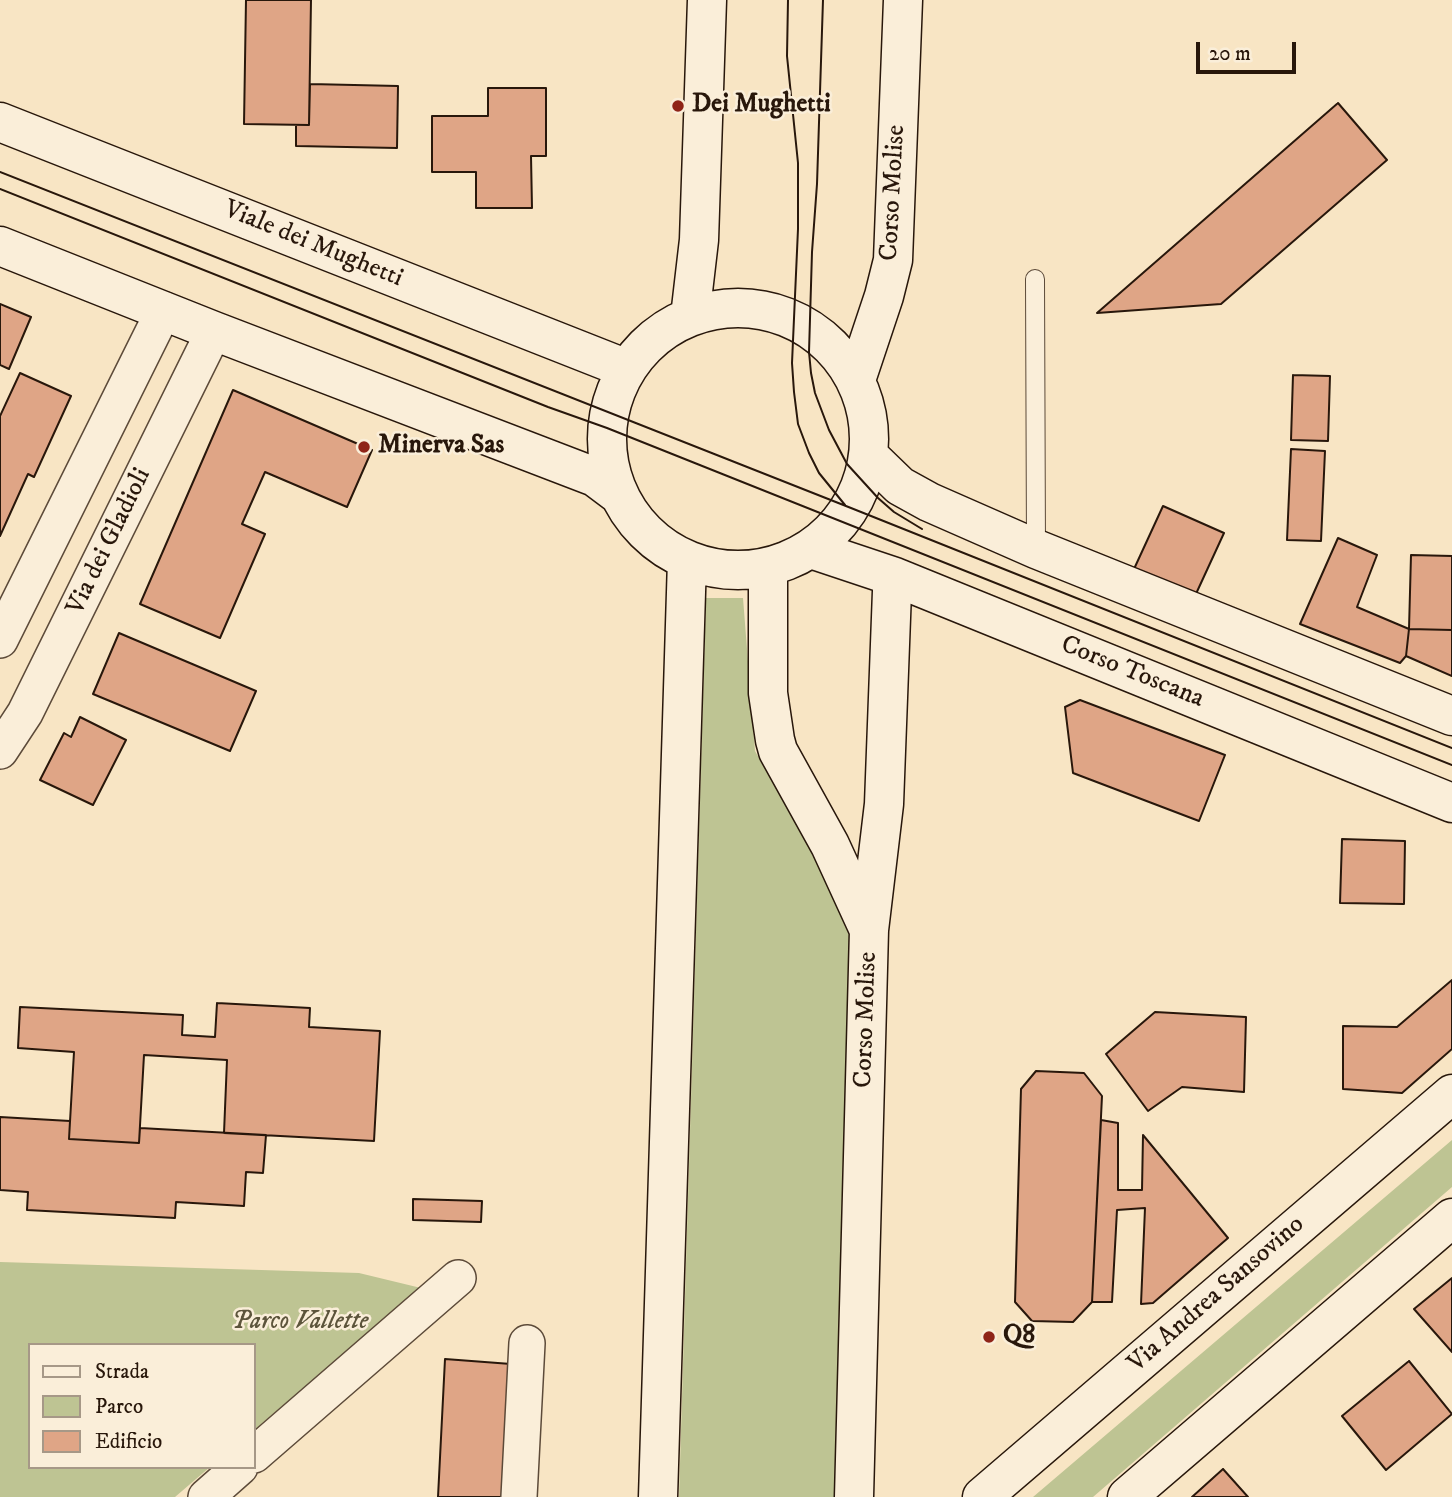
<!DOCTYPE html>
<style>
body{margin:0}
#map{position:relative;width:1452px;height:1497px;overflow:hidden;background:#f8e5c4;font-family:"IM FELL DW Pica",serif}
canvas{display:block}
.legend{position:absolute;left:28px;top:1343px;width:228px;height:126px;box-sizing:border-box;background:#faeed9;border:2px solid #a69887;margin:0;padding:9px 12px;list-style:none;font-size:21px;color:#28170b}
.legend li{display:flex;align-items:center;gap:14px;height:35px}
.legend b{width:35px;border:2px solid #a69887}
.scale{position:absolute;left:1196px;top:42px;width:100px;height:32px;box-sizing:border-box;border:4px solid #28170b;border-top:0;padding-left:9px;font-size:21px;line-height:24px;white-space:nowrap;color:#28170b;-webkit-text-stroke:5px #faeed9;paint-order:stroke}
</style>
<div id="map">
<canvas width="1452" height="1497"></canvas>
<ul class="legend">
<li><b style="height:9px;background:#faeed9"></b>Strada</li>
<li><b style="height:19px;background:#bec493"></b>Parco</li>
<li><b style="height:19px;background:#dfa586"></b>Edificio</li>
</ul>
<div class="scale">20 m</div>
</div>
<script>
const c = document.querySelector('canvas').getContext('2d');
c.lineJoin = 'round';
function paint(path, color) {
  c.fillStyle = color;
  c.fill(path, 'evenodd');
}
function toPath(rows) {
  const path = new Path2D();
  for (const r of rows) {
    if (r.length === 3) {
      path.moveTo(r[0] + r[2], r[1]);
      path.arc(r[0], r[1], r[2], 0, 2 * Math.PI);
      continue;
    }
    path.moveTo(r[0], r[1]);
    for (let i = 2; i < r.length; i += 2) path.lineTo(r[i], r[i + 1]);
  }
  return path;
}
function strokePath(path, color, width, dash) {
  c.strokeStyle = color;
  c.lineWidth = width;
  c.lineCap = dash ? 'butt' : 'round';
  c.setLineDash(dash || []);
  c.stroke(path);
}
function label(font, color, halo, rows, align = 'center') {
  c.font = font + ' "IM FELL DW Pica",serif';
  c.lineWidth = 5;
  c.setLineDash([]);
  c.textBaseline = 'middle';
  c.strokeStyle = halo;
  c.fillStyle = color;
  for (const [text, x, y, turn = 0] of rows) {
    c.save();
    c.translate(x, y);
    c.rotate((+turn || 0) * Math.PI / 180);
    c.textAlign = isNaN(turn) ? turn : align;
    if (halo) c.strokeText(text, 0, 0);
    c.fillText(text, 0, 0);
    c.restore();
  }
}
paint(toPath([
 [706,598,743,598,755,751,856,928,838,1497,679,1497],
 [1452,1140,1452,1187,1093,1497,1033,1497],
 [0,1262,359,1273,421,1288,254,1430,254,1345,30,1345,30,1467,210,1467,175,1497,0,1497]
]), '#bec493');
const building = toPath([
 [246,0,311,0,309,125,244,124,246,0],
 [310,84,398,86,397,148,296,146,296,125,309,125,310,84],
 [488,88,546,88,546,156,531,156,532,208,476,208,476,172,432,172,432,116,488,116,488,88],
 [1338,103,1387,160,1221,304,1097,313,1338,103],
 [0,304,31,317,9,369,0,365,0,304],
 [20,373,71,396,34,477,28,474,0,536,0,416,20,373],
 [1293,375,1330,376,1328,441,1291,440,1293,375],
 [233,390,372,450,347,507,265,472,242,524,265,534,220,638,140,604,233,390],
 [1291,449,1325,451,1321,541,1287,540,1291,449],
 [1163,506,1224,533,1195,596,1134,569,1163,506],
 [1338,538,1377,555,1357,607,1409,629,1406,656,1400,663,1300,624,1338,538],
 [1411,555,1452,556,1452,630,1409,629,1411,555],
 [1409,629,1452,630,1452,676,1406,656,1409,629],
 [119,633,256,691,230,751,93,694,119,633],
 [1080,700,1225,755,1199,821,1073,773,1065,707,1080,700],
 [80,717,126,740,93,805,40,780,64,733,71,737,80,717],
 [1342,839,1405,841,1404,904,1340,903,1342,839],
 [1452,980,1452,1049,1402,1093,1343,1089,1343,1026,1397,1027,1452,980],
 [217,1003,310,1008,309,1027,380,1031,374,1141,224,1133,227,1060,144,1055,139,1143,69,1139,74,1052,18,1048,20,1007,183,1015,182,1035,215,1037,217,1003],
 [1155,1012,1246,1017,1244,1092,1182,1087,1148,1111,1106,1054,1155,1012],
 [1036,1071,1084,1073,1102,1096,1092,1302,1073,1322,1032,1321,1015,1302,1021,1089,1036,1071],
 [0,1117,70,1121,69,1139,139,1143,140,1128,266,1135,263,1173,246,1172,244,1206,176,1202,175,1218,27,1210,28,1192,0,1190,0,1117],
 [1101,1120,1118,1123,1118,1190,1142,1190,1143,1135,1228,1238,1153,1303,1141,1304,1145,1208,1117,1210,1112,1302,1092,1302,1101,1120],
 [413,1199,482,1201,481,1222,413,1220,413,1199],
 [1452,1278,1452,1352,1414,1309,1452,1278],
 [445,1359,511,1364,507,1497,438,1497,445,1359],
 [1409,1361,1452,1414,1386,1470,1342,1416,1409,1361],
 [1223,1469,1248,1497,1192,1497,1223,1469]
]);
paint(building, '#dfa586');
strokePath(building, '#28170b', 2);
const lane = toPath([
 [1035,279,1036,549]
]);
const street = toPath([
 [0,640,164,310],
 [0,751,25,713,214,331],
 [254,1455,458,1278],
 [206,1497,240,1467],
 [519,1497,527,1343]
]);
const secondary = toPath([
 [0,122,627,369],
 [0,246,214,331,595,477,619,495],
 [738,439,131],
 [690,317,699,240,707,0],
 [856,380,884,296,893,260,903,0],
 [869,456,900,486,929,502,1036,549,1452,716],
 [811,549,895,577,1452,803],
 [768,567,768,693,775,740,778,751,830,845,869,930,854,1497],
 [869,930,884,804,892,591,895,577],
 [658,1497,687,560],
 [982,1497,1452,1094],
 [1127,1497,1452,1218]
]);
strokePath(lane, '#5c4a39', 20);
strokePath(street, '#5c4a39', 38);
strokePath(secondary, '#28170b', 41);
strokePath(lane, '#faeed9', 18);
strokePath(street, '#faeed9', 35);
strokePath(secondary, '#faeed9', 38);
strokePath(toPath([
 [788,0,787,56,798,163,798,229,792,363,794,392,798,424,809,453,819,473,845,505],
 [823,0,817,184,812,252,809,352,811,373,815,393,829,430,847,464,878,498,894,512,922,529],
 [0,172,851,508,1452,748],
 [0,189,548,407,607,428,1452,765]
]), '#28170b', 2);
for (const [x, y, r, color] of [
 [678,106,7,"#8f2418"],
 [364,447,7,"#8f2418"],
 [989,1337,7,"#8f2418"]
]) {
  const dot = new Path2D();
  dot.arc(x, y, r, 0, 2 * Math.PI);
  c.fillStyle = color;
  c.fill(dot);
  strokePath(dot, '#faeed9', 2.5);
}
label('bold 26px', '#28170b', '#faeed9', [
 ["Dei Mughetti",692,106],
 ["Minerva Sas",378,447],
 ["Q8",1003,1337]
], 'left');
label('26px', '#28170b', '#faeed9', [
 ["Corso Molise",894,193,-87],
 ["Viale dei Mughetti",313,245,22],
 ["Via dei Gladioli",110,542,-64],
 ["Corso Toscana",1132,673,22],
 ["Corso Molise",867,1020,-88],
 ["Via Andrea Sansovino",1217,1295,-41]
]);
label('italic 26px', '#5c543b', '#faeed9', [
 ["Parco Vallette",300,1323]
]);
</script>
